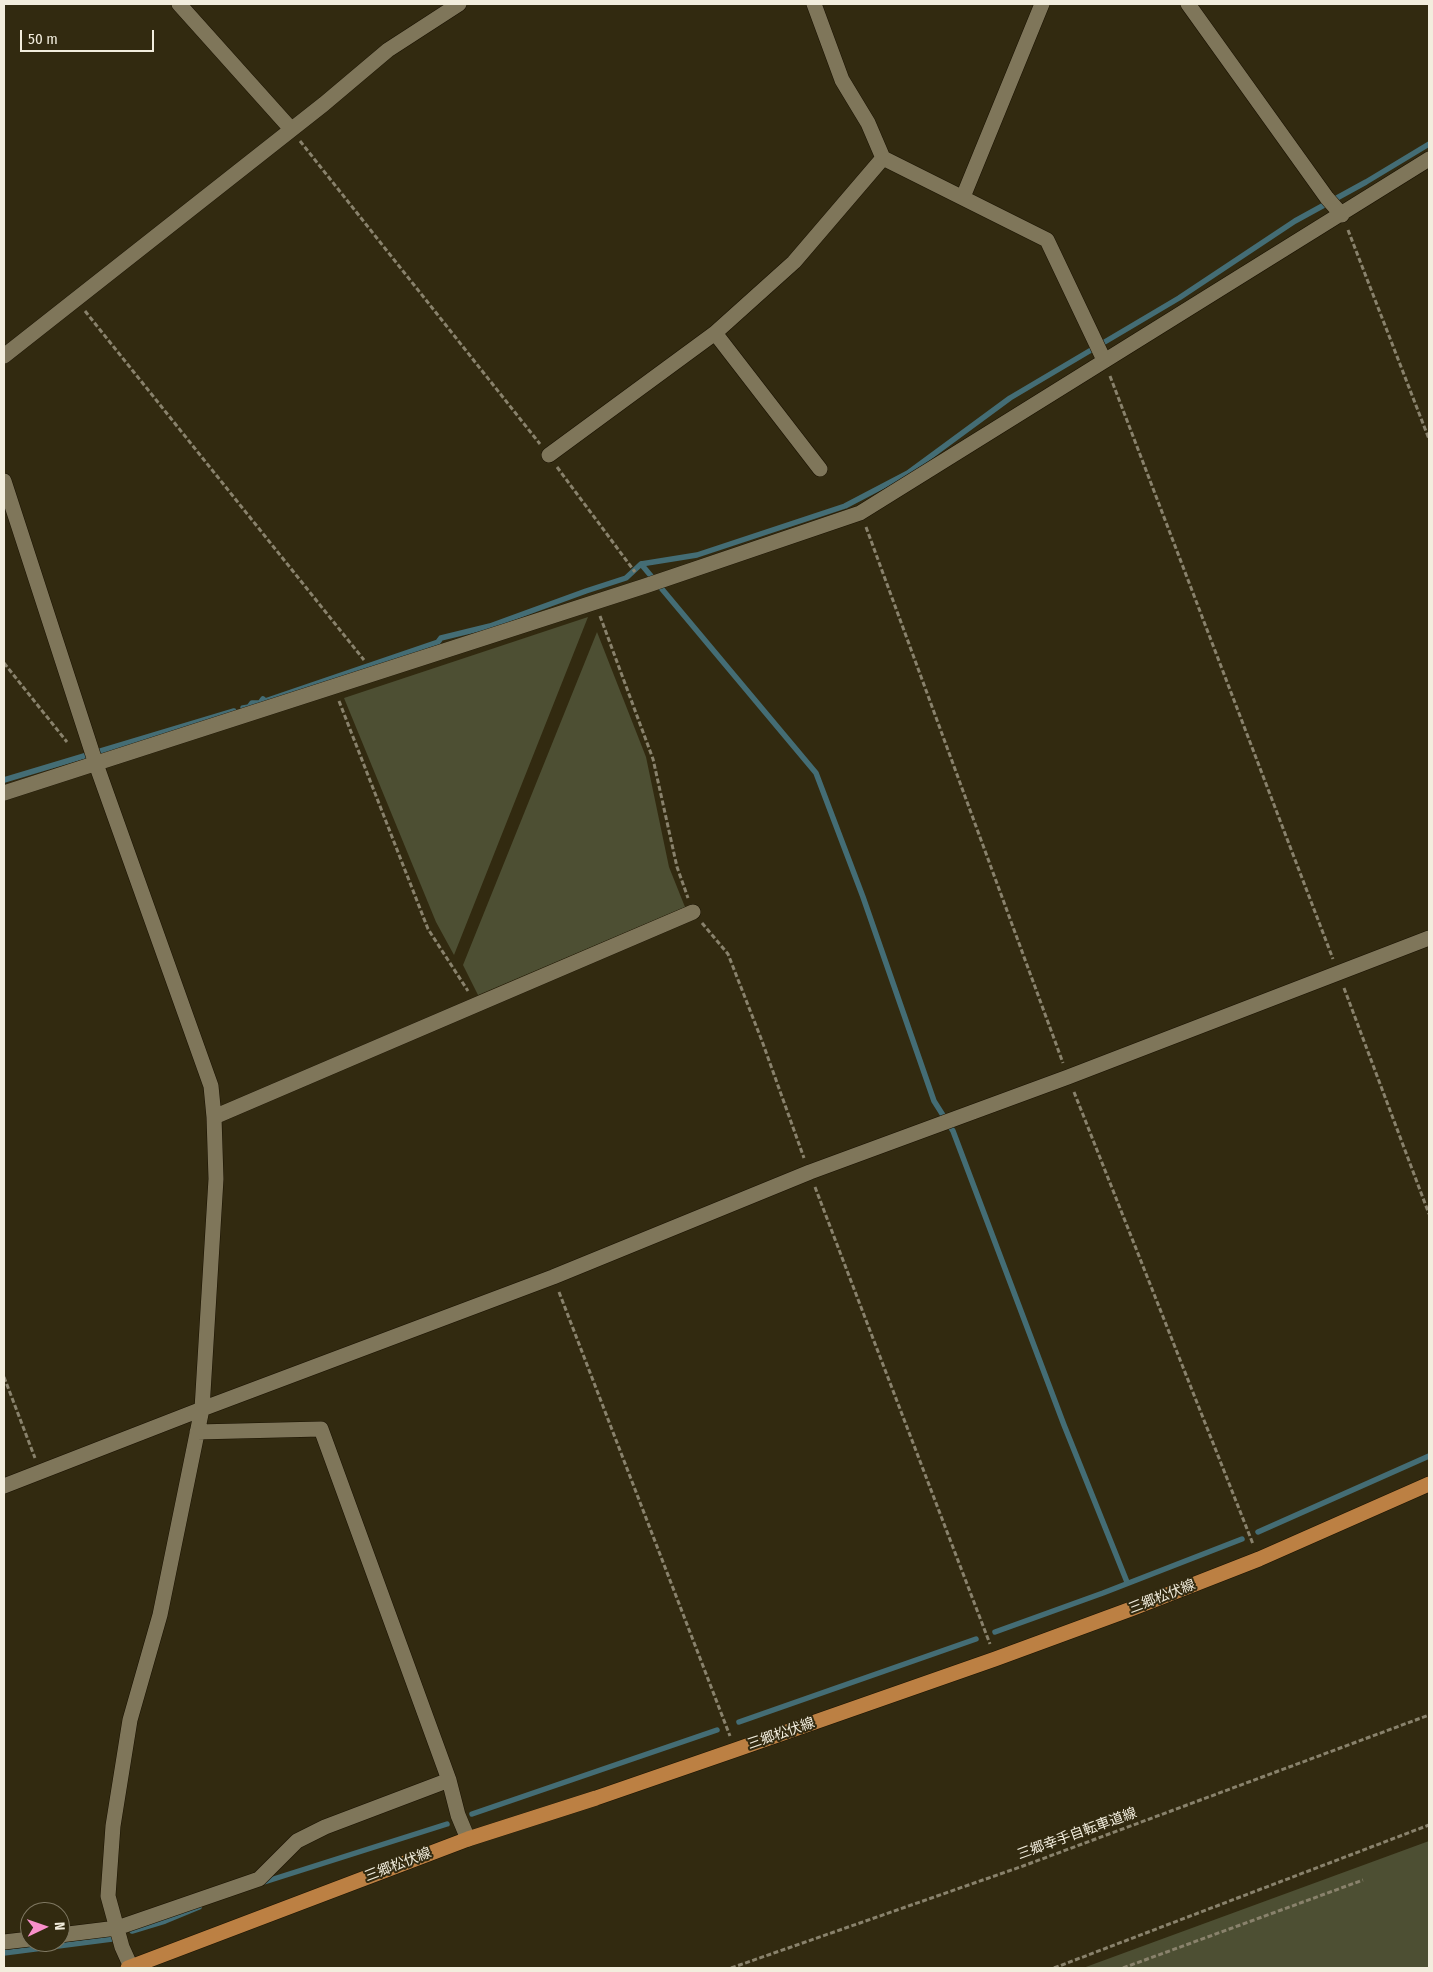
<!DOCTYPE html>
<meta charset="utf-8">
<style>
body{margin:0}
#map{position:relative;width:1433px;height:1972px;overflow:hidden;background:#322a10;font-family:"Fira Sans Condensed",sans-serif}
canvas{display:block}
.frame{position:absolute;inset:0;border:5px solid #f2eddd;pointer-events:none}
.north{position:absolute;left:20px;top:1902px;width:50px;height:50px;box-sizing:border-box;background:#322a10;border:1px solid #7f7862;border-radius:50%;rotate:87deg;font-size:14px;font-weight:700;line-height:20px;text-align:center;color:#f2eddd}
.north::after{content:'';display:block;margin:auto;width:18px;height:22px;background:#f98fca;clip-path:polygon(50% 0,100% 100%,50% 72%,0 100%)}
.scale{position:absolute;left:20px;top:30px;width:134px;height:22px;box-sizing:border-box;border:2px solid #f2eddd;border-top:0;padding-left:6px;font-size:15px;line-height:18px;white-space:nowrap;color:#f2eddd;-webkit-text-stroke:4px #322a10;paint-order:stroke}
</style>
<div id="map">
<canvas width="1433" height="1972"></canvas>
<div class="frame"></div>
<div class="north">N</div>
<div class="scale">50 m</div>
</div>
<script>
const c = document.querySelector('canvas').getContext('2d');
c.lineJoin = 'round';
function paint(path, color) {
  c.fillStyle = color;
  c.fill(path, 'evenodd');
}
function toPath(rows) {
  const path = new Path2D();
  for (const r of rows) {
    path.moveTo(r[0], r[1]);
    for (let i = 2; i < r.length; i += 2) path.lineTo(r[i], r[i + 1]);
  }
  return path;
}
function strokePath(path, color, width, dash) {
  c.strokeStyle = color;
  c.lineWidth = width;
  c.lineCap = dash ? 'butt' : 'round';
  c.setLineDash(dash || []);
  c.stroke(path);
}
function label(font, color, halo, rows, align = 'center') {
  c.font = font + ' "Fira Sans Condensed","Noto Sans JP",sans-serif';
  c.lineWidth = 4;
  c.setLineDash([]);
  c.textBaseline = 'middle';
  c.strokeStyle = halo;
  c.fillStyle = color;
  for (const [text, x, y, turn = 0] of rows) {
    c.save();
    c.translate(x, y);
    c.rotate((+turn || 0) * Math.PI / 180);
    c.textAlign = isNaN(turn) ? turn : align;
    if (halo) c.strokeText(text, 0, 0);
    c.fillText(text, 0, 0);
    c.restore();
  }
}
paint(toPath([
 [588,617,454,955,436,922,344,698],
 [597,632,646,757,669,867,685,907,478,995,463,965],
 [1429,1841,1429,1968,1083,1968]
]), '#4d4f33');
strokePath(toPath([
 [641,564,816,773,863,897,934,1101,953,1131,1064,1425,1127,1582],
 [243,708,249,707,252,703,260,703,263,699,265,701,438,642,441,638,490,626,586,591,626,578,641,564,697,555,845,506,908,473,1010,398,1179,298,1295,221,1366,182,1429,144],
 [4,780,234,711],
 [1258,1532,1429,1456],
 [995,1632,1103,1593,1242,1539],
 [739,1722,976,1639],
 [472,1814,717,1730],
 [261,1883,447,1824],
 [132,1931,165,1921,199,1907],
 [4,1953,112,1939]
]), '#446d75', 5.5);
const minor = toPath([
 [179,4,291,129],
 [814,4,842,80,868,123,883,158,1047,240,1104,360],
 [1188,4,1327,198,1342,215],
 [963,197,1042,4],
 [715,333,794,262,883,158],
 [4,356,324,104,388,50,459,4],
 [549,455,715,333,820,469],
 [4,481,96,764,211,1086,214,1117,216,1179,202,1409,160,1615,130,1720,113,1826,108,1896,122,1947,131,1967],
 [4,793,645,586,860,513,1429,159],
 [214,1117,693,912],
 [197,1432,321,1429,449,1780,458,1815,468,1839],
 [4,1486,202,1409,553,1277,810,1172,1068,1077,1429,938],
 [60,1935,117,1928,259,1879,297,1841,325,1827,449,1780],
 [4,1942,30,1939]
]);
const primary = toPath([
 [128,1968,468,1839,596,1798,735,1750,995,1659,1131,1609,1259,1559,1429,1484]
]);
strokePath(minor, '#1a1200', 16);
strokePath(primary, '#1a1200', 16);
strokePath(toPath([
 [300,141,540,444],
 [1348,230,1429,439],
 [85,311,364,660],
 [1110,376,1333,959],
 [557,467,635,572],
 [866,527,1063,1063],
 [600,616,653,759,677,867,688,898],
 [4,663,67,742],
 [339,701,428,929,468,991],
 [702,923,728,954,762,1041,804,1158],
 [1344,988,1429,1214],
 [1074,1092,1253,1544],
 [815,1187,990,1644],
 [559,1292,730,1736],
 [4,1377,35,1458],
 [731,1968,1023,1866,1429,1715],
 [1054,1968,1429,1825],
 [1123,1968,1363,1880]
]), '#89826c', 3, [5, 2.5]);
strokePath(minor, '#7f765a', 15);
strokePath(primary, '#bc8043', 15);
label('14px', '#f2eddd', '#322a10', [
 ["三郷松伏線",1162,1597,-21],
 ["三郷松伏線",781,1734,-19],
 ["三郷幸手自転車道線",1077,1834,-20],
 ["三郷松伏線",398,1865,-21]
]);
</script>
